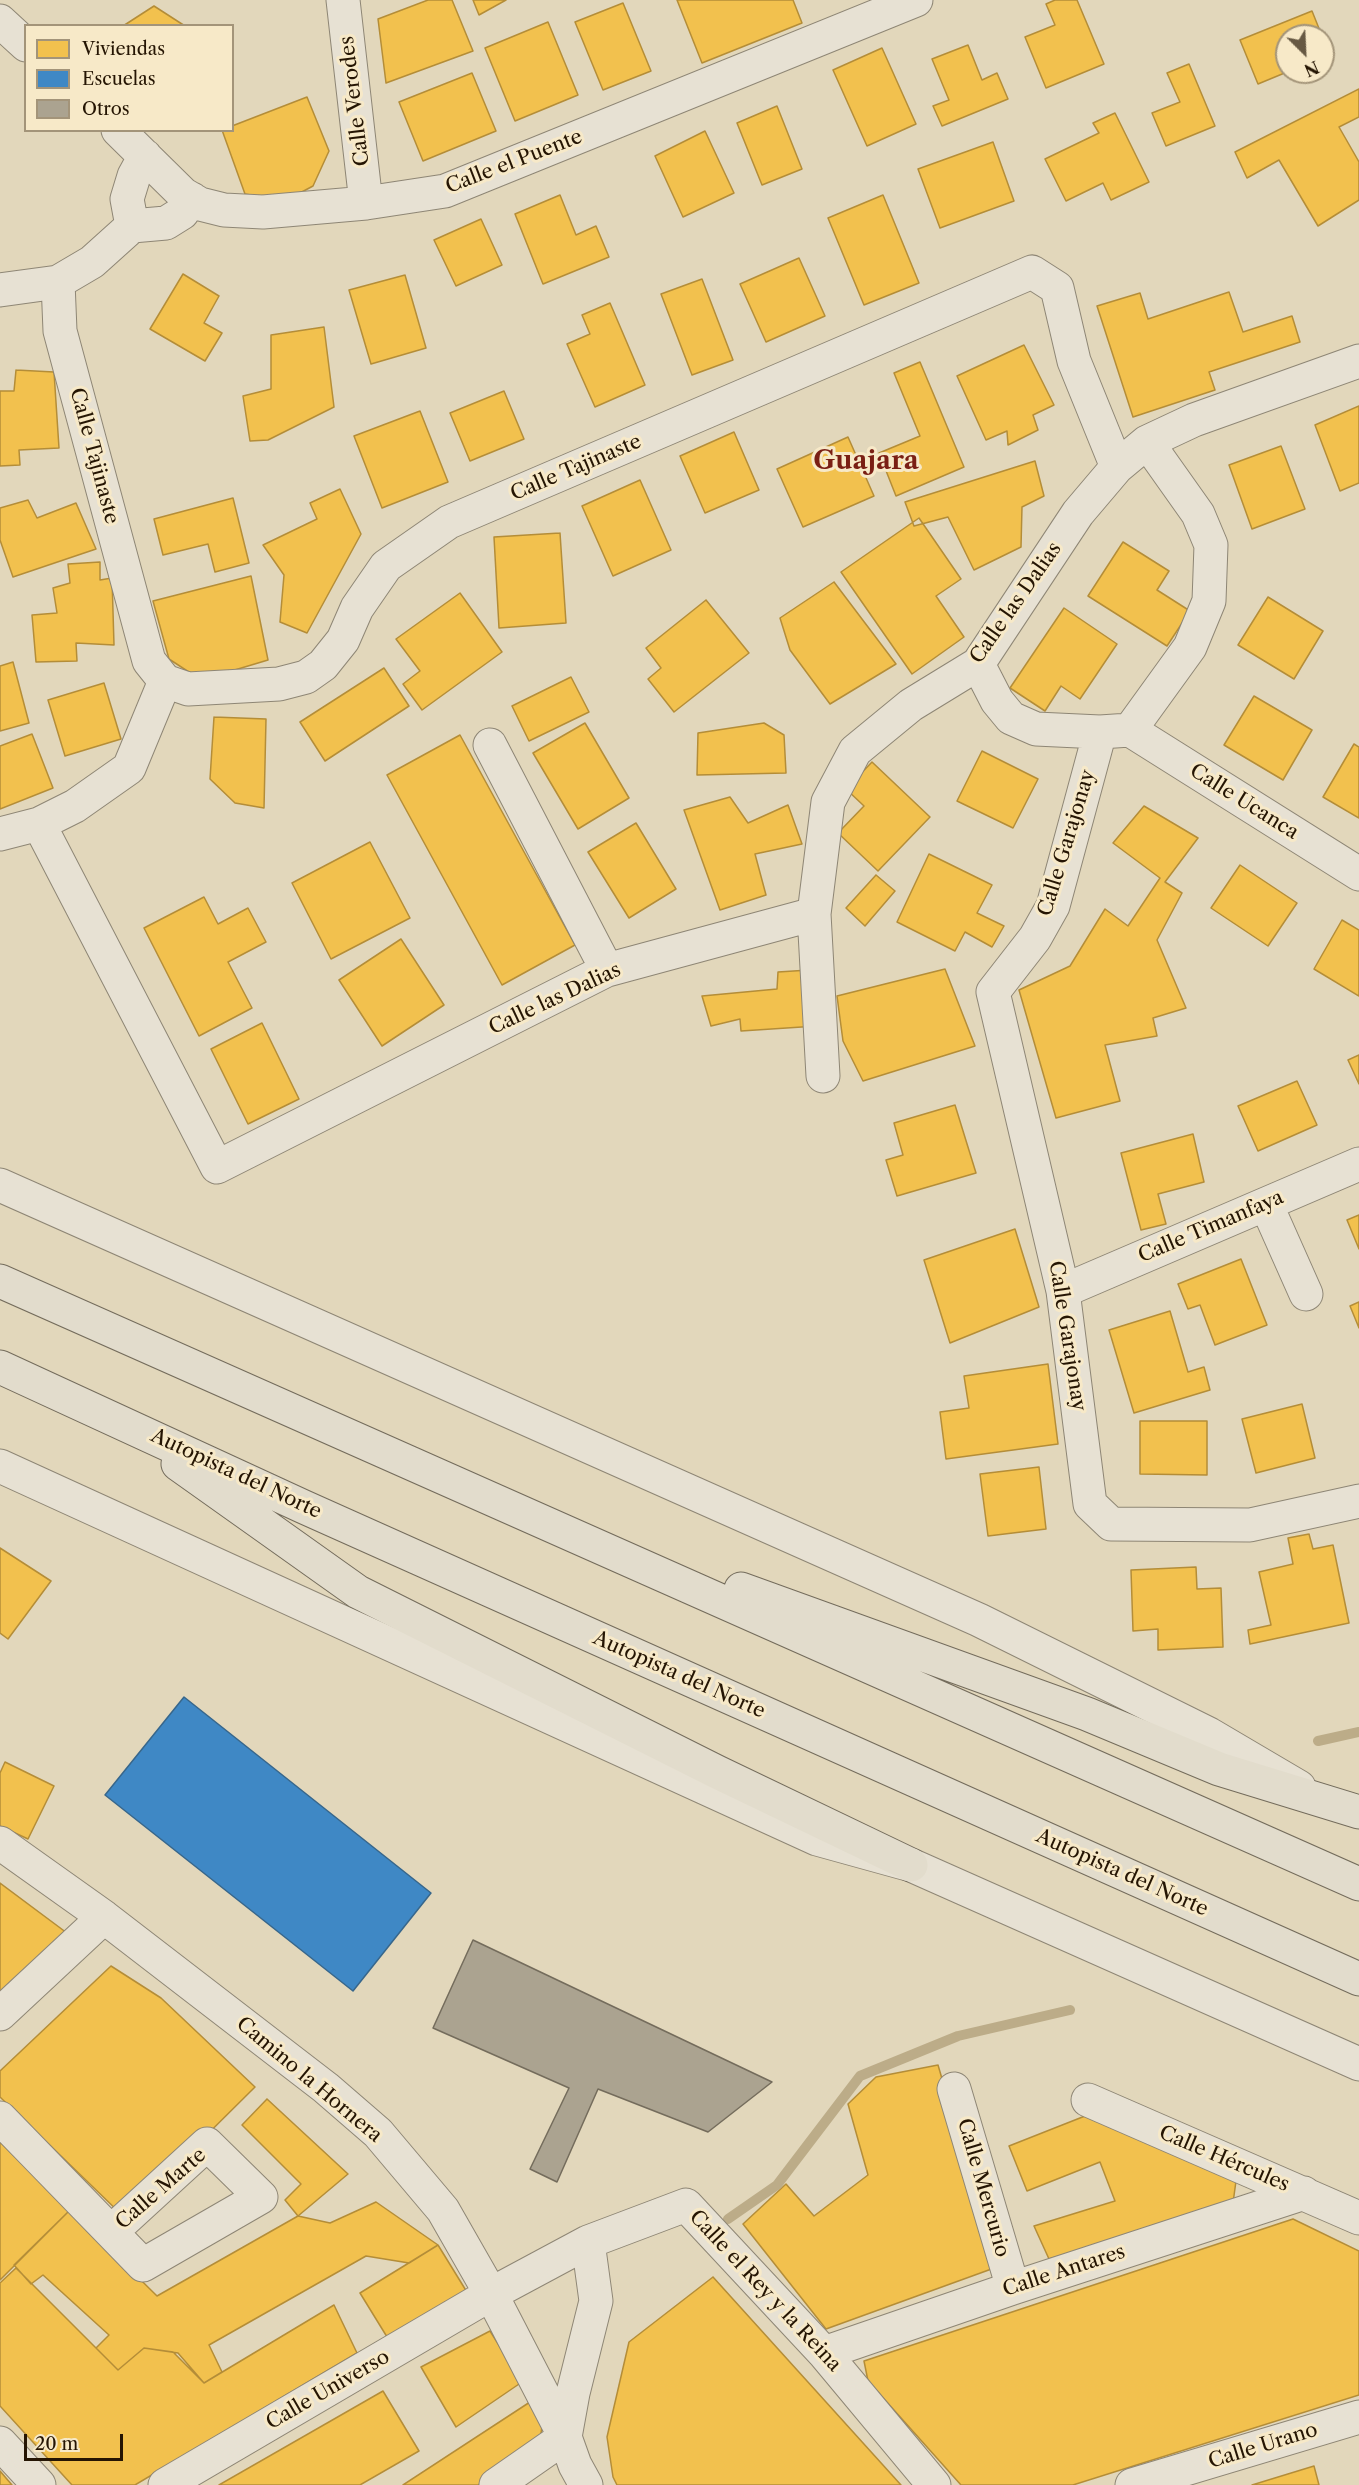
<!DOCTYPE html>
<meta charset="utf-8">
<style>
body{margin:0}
#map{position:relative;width:1359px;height:2485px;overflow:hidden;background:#e2d7bb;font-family:"Libre Caslon Text",serif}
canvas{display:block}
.legend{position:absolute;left:24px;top:24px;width:210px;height:108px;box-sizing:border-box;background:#f7e9c8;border:2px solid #a39479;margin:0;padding:8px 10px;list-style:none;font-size:18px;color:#251503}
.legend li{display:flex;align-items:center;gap:12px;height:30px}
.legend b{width:30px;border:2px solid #a39479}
.north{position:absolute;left:1275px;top:24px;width:60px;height:60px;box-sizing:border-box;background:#f7e9c8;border:2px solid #a39479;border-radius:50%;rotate:156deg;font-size:16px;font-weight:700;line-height:24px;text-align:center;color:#251503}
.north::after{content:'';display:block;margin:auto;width:21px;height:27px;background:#675943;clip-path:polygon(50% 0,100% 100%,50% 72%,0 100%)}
.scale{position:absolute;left:24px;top:2434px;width:99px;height:27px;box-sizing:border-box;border:3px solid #251503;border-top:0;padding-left:8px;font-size:18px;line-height:21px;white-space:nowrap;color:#251503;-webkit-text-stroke:4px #f7e9c8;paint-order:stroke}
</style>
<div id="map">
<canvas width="1359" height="2485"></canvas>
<ul class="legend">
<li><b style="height:16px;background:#f2c14e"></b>Viviendas</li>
<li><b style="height:16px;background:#3f88c5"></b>Escuelas</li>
<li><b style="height:16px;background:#aba390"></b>Otros</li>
</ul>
<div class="north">N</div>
<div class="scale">20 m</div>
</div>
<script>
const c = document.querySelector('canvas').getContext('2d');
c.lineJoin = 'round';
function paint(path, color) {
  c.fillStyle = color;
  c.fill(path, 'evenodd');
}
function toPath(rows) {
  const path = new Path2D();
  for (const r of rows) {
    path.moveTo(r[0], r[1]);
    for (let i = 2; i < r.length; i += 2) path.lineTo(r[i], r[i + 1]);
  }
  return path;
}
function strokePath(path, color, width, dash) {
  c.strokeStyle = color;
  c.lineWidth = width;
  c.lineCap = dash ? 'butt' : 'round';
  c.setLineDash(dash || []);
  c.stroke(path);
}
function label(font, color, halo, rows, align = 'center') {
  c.font = font + ' "Libre Caslon Text",serif';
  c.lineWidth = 6;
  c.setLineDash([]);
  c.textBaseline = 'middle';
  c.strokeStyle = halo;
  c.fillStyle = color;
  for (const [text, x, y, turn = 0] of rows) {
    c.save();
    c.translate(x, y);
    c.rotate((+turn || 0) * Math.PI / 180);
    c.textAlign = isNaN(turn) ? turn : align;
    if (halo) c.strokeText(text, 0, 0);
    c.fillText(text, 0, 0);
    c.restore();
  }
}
const homes = toPath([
 [428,0,452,0,473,51,386,83,378,19,428,0],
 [473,0,506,0,479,15,473,0],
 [677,0,793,0,802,23,702,63,677,0],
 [1055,0,1077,0,1104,64,1046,88,1025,37,1055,25,1046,4,1055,0],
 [623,3,651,71,603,90,575,22,623,3],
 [154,6,185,26,123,26,154,6],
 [1312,11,1322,36,1287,36,1287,72,1258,84,1240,40,1312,11],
 [548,22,578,95,515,121,485,48,548,22],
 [1323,37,1330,54,1323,57,1323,37],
 [968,45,982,80,997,73,1008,99,942,126,933,106,949,100,932,59,968,45],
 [882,48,916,124,867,146,833,70,882,48],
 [1189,64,1215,126,1166,146,1152,113,1180,102,1167,73,1189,64],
 [472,73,496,131,423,161,399,102,472,73],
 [1359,89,1359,117,1339,127,1359,162,1359,200,1318,226,1279,160,1247,178,1235,152,1359,89],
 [307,97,329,151,313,186,285,201,245,194,222,130,232,130,232,126,307,97],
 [777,106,802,169,762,185,737,123,777,106],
 [1115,113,1149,182,1111,200,1103,183,1066,201,1045,159,1099,133,1093,123,1115,113],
 [705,131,734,193,683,217,655,156,705,131],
 [993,142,1014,201,940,228,918,169,993,142],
 [560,195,576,235,596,226,609,257,543,284,515,214,560,195],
 [883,195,919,283,864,305,828,218,883,195],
 [481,219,502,265,456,286,434,240,481,219],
 [799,258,825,316,766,342,740,284,799,258],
 [183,274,219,296,204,323,222,333,205,361,150,329,183,274],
 [405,275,426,348,371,364,349,290,405,275],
 [702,279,733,360,692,375,661,294,702,279],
 [1229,292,1243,332,1292,316,1300,342,1209,372,1215,390,1133,417,1097,306,1140,293,1148,319,1229,292],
 [610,303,645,385,595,407,567,344,590,334,582,315,610,303],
 [324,327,334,407,268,440,250,441,243,396,271,389,271,335,324,327],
 [1024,345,1054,405,1033,415,1038,430,1008,445,1007,431,986,440,957,376,1024,345],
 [920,362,964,467,896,496,879,453,920,436,894,373,920,362],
 [16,370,54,372,59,448,19,450,20,465,0,466,0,391,14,391,16,370],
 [504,391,524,439,470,461,450,413,504,391],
 [1359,406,1359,483,1340,491,1315,425,1359,406],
 [420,411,448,482,382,508,354,436,420,411],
 [734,432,759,490,705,513,680,456,734,432],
 [848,437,874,496,803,527,777,469,848,437],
 [1281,446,1305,509,1252,529,1229,465,1281,446],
 [1035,461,1044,496,1022,507,1021,547,974,570,948,517,914,526,905,502,1035,461],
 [640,480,671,550,613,576,582,506,640,480],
 [340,489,361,534,307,633,280,622,284,575,263,545,317,519,310,503,340,489],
 [233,498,249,563,215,572,208,544,163,555,154,519,233,498],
 [28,500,37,518,76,503,96,549,13,577,0,540,0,508,28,500],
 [919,518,961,579,936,596,964,637,912,674,841,572,919,518],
 [560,533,566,623,499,628,494,537,560,533],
 [1123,542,1169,571,1157,590,1190,611,1167,646,1088,596,1123,542],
 [100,562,100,580,112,578,114,645,76,643,77,661,36,662,32,615,57,613,53,588,70,583,68,564,100,562],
 [251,576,268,660,228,672,198,678,169,659,153,601,251,576],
 [834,582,896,664,830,704,790,650,780,618,834,582],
 [460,593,502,652,422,710,403,684,420,671,396,639,460,593],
 [1268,597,1323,631,1294,679,1238,645,1268,597],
 [706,600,749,653,674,712,648,679,661,668,646,648,706,600],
 [1064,608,1117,644,1080,699,1061,686,1045,711,1010,688,1064,608],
 [13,662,29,723,0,731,0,666,13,662],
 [384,668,409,706,325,761,300,722,384,668],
 [571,677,589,712,529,741,512,706,571,677],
 [104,683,121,739,65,756,48,700,104,683],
 [1254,696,1312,730,1283,780,1224,745,1254,696],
 [214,717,266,719,264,808,235,803,210,779,214,717],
 [585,723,629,798,578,829,533,753,585,723],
 [764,723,784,735,786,773,697,775,698,733,764,723],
 [32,734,53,788,0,809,0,746,32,734],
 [460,735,575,945,502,985,387,775,460,735],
 [1354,744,1359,747,1359,818,1323,797,1354,744],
 [982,751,1038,779,1013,828,957,801,982,751],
 [872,762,930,817,878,871,838,833,864,806,846,789,872,762],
 [730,797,748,823,788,805,802,844,755,854,766,895,720,910,684,810,730,797],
 [1144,806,1198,838,1165,882,1182,893,1157,940,1186,1008,1153,1018,1157,1036,1105,1045,1120,1101,1056,1118,1019,990,1070,966,1105,909,1128,926,1160,878,1113,843,1144,806],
 [636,823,676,889,629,918,588,852,636,823],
 [370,842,410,918,331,959,292,883,370,842],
 [929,854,992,885,977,913,1004,926,992,947,965,932,955,951,897,922,929,854],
 [1240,865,1297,903,1268,946,1211,908,1240,865],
 [876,875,895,891,865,926,846,908,876,875],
 [204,897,218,924,248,908,266,942,228,962,252,1008,199,1036,144,928,204,897],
 [1342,920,1359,930,1359,996,1314,969,1342,920],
 [401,939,444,1005,382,1046,339,980,401,939],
 [945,969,975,1046,863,1081,843,1041,837,996,945,969],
 [809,970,817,1026,741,1031,740,1019,711,1026,702,996,777,989,778,972,809,970],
 [262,1023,299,1099,248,1124,211,1049,262,1023],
 [1359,1055,1359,1084,1348,1060,1359,1055],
 [1297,1081,1317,1125,1258,1151,1238,1106,1297,1081],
 [955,1105,976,1173,897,1196,886,1160,903,1155,894,1123,955,1105],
 [1193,1134,1204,1182,1158,1194,1166,1224,1141,1230,1121,1153,1193,1134],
 [1359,1215,1359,1249,1347,1220,1359,1215],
 [1015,1229,1039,1307,950,1343,924,1260,1015,1229],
 [1241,1259,1267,1325,1215,1345,1200,1305,1188,1309,1178,1284,1241,1259],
 [1359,1302,1359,1328,1350,1306,1359,1302],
 [1170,1311,1188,1372,1204,1367,1210,1390,1134,1413,1109,1330,1170,1311],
 [1048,1364,1058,1444,946,1459,940,1412,969,1408,964,1376,1048,1364],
 [1302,1404,1315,1458,1256,1473,1242,1419,1302,1404],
 [1140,1421,1207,1421,1207,1475,1140,1474,1140,1421],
 [1039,1467,1046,1529,988,1536,980,1474,1039,1467],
 [1309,1534,1313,1549,1333,1545,1349,1623,1250,1644,1248,1630,1271,1625,1259,1572,1293,1564,1288,1538,1309,1534],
 [0,1548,51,1581,8,1639,0,1633,0,1548],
 [1196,1567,1197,1589,1221,1588,1223,1647,1158,1650,1158,1629,1133,1631,1131,1570,1196,1567],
 [5,1762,54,1786,28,1839,0,1826,0,1773,5,1762],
 [0,1883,71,1936,0,2000,0,1883],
 [111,1966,161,1998,255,2087,124,2217,0,2097,0,2071,111,1966],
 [938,2065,997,2267,826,2329,743,2224,786,2184,814,2216,868,2175,848,2104,876,2077,938,2065],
 [267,2099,348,2174,298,2216,285,2200,301,2184,242,2125,267,2099],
 [1085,2116,1236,2181,1233,2203,1049,2259,1034,2226,1115,2201,1100,2162,1027,2191,1009,2146,1085,2116],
 [0,2142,70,2210,0,2280,0,2142],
 [376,2202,438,2245,409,2263,366,2256,209,2345,222,2372,204,2383,173,2352,144,2348,118,2370,96,2348,109,2335,43,2275,31,2284,14,2265,70,2210,157,2296,298,2216,330,2223,376,2202],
 [1293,2219,1359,2251,1359,2395,1073,2485,961,2485,868,2381,864,2361,1293,2219],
 [438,2245,470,2297,392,2345,360,2293,438,2245],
 [16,2268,118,2370,144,2348,178,2353,204,2383,334,2305,357,2353,135,2485,72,2485,0,2406,0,2283,16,2268],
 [713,2277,901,2485,617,2485,613,2477,607,2437,629,2342,713,2277],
 [490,2331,522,2382,456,2427,421,2367,490,2331],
 [383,2391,419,2451,360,2485,219,2485,383,2391],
 [530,2402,542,2426,540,2441,478,2485,403,2485,530,2402],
 [1314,2466,1319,2485,1252,2485,1314,2466],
 [0,2471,12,2485,0,2485,0,2471]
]);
paint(homes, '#f2c14e');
strokePath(homes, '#b48d38', 1.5);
const schools = toPath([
 [184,1697,431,1893,353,1991,105,1795,184,1697]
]);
paint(schools, '#3f88c5');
strokePath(schools, '#37668b', 1.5);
strokePath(toPath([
 [1318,1741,1359,1732],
 [728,2219,777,2185,860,2076,958,2036,1070,2010]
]), '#bcac88', 10);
const building = toPath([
 [473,1940,772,2082,708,2132,598,2089,557,2182,530,2169,569,2088,433,2028,473,1940]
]);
paint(building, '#aba390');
strokePath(building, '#746c5c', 1.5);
const minor = toPath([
 [343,0,366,203],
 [0,21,26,45],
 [118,130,183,194,200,204,224,210,263,212,366,203,445,191,916,0],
 [132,226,127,199,134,176,145,156],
 [58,282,60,331,149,661,165,681,188,689,279,684,306,677,323,665,343,640,357,608,386,566,449,522,1032,272,1057,288,1074,361,1117,467],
 [0,290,58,282,92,262,132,226,166,223,182,213,192,199],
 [978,664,997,701,1011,718,1036,729,1100,732,1130,730,1190,647,1209,601,1211,545,1198,514,1147,442],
 [1130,730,1359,874],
 [1100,732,1053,906,1035,938,993,992,1063,1291,1090,1504,1111,1524,1250,1525,1359,1501],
 [490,745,607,970],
 [39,824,217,1167,607,970,814,914],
 [0,834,39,824,75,806,129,768,165,681],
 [823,1076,814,914,828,802,855,751,911,705,978,664,1078,513,1117,467,1147,442,1194,420,1359,361],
 [0,1185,979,1620,1209,1734,1299,1787],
 [1266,1204,1306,1294],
 [1063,1291,1359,1164],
 [0,1466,817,1839,911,1865,1359,2064],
 [0,1843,104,1917,326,2088,378,2133,443,2210,491,2294,565,2437,575,2465,586,2485],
 [0,2014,104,1917],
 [954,2089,1013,2288],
 [1088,2100,1359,2218],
 [0,2118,143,2265,261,2197,207,2144,111,2232],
 [824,2353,1013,2288,1304,2193],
 [0,2443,39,2485],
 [165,2485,491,2294,588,2242,686,2205,824,2353,934,2485],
 [496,2485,565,2437,573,2393,596,2301,588,2242],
 [1132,2485,1359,2417]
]);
const highway = toPath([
 [0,1281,1359,1884],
 [0,1367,304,1507,1359,1979],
 [178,1464,358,1592,717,1772,911,1865],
 [741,1589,1087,1714,1219,1769,1359,1812]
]);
strokePath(minor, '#8e8675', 35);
strokePath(highway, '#746c5c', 35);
strokePath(minor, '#e7e1d3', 33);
strokePath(highway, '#e2dccc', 33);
label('20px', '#251503', '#f7e9c8', [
 ["Calle Verodes",355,101,-97],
 ["Calle el Puente",514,162,-21],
 ["Calle Tajinaste",94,456,75],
 ["Calle Tajinaste",576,468,-23],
 ["Calle las Dalias",1016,603,-55],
 ["Calle Ucanca",1244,802,32],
 ["Calle Garajonay",1067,843,-73],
 ["Calle las Dalias",555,999,-25],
 ["Calle Timanfaya",1211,1227,-23],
 ["Calle Garajonay",1067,1336,81],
 ["Autopista del Norte",236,1474,25],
 ["Autopista del Norte",679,1675,24],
 ["Autopista del Norte",1122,1873,24],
 ["Camino la Hornera",309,2080,40],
 ["Calle Hércules",1224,2159,23],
 ["Calle Mercurio",983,2188,74],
 ["Calle Marte",161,2189,-41],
 ["Calle Antares",1064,2271,-18],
 ["Calle el Rey y la Reina",765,2291,47],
 ["Calle Universo",328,2390,-30],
 ["Calle Urano",1263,2446,-17]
]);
label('bold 26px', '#7a1f14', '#f7e9c8', [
 ["Guajara",866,461]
]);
</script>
